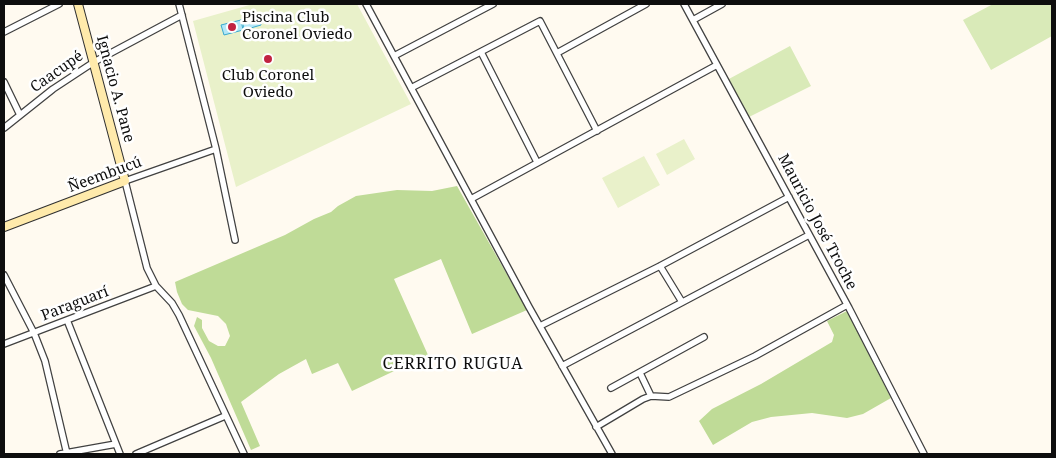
<!DOCTYPE html>
<meta charset="utf-8">
<style>
body{margin:0}
#map{position:relative;width:1056px;height:458px;overflow:hidden;background:#fffaf0;font-family:"Noto Serif",serif}
canvas{display:block}
.frame{position:absolute;inset:0;border:5px solid #0e0e0e;pointer-events:none}
</style>
<div id="map">
<canvas width="1056" height="458"></canvas>
<div class="frame"></div>
</div>
<script>
const c = document.querySelector('canvas').getContext('2d');
c.lineJoin = 'round';
function paint(path, color) {
  c.fillStyle = color;
  c.fill(path, 'evenodd');
}
function toPath(rows) {
  const path = new Path2D();
  for (const r of rows) {
    path.moveTo(r[0], r[1]);
    for (let i = 2; i < r.length; i += 2) path.lineTo(r[i], r[i + 1]);
  }
  return path;
}
function strokePath(path, color, width, dash) {
  c.strokeStyle = color;
  c.lineWidth = width;
  c.lineCap = dash ? 'butt' : 'round';
  c.setLineDash(dash || []);
  c.stroke(path);
}
function label(font, color, halo, rows, align = 'center') {
  c.font = font + ' "Noto Serif",serif';
  c.lineWidth = 5;
  c.setLineDash([]);
  c.textBaseline = 'middle';
  c.strokeStyle = halo;
  c.fillStyle = color;
  for (const [text, x, y, turn = 0] of rows) {
    c.save();
    c.translate(x, y);
    c.rotate((+turn || 0) * Math.PI / 180);
    c.textAlign = isNaN(turn) ? turn : align;
    if (halo) c.strokeText(text, 0, 0);
    c.fillText(text, 0, 0);
    c.restore();
  }
}
paint(toPath([
 [993,4,1052,4,1052,36,991,70,963,20],
 [790,46,811,86,749,117,727,80]
]), '#d9eab8');
paint(toPath([
 [457,186,527,310,472,334,441,259,394,279,428,355,352,391,338,363,312,374,306,359,279,374,241,402,260,446,251,450,211,358,194,326,197,317,202,320,202,328,209,341,218,346,225,346,230,336,226,324,218,316,188,310,182,304,177,292,175,282,285,235,314,219,331,212,338,206,356,196,397,190,432,191],
 [847,311,891,398,863,414,847,418,812,413,771,417,752,422,713,445,699,421,712,409,761,384,832,342,834,335,827,321]
]), '#bfdb97');
paint(toPath([
 [253,4,357,4,411,104,236,187,193,21],
 [684,139,695,159,667,175,656,154],
 [644,156,660,185,618,208,602,178]
]), '#e9f1ca');
const water = toPath([
 [258,15,261,25,244,30,242,19,258,15],
 [241,20,243,30,224,35,221,25,241,20]
]);
paint(water, '#b3e7f7');
strokePath(water, '#39a9d0', 1);
const street = toPath([
 [179,4,216,149,235,240],
 [366,4,529,307,612,454],
 [684,4,849,308,924,454],
 [693,20,722,4],
 [4,32,59,4],
 [481,52,537,162],
 [557,53,646,4],
 [394,56,493,4],
 [4,82,20,115],
 [411,88,540,21,597,131],
 [4,128,53,89,94,62,182,15],
 [216,149,125,181,147,268,156,286,172,303,179,315,244,454],
 [471,199,717,65],
 [660,266,682,302],
 [4,275,34,333,45,361,67,454],
 [67,320,120,454],
 [540,326,660,266,789,197],
 [4,344,156,286],
 [562,366,809,235],
 [640,373,651,396],
 [611,388,704,337],
 [596,427,643,399,651,396,669,397,755,356,847,305],
 [60,454,116,444],
 [136,454,225,416]
]);
const secondary = toPath([
 [4,227,125,181,78,4]
]);
strokePath(street, '#414141', 8);
strokePath(secondary, '#303030', 10);
strokePath(street, '#fff', 5.5);
strokePath(secondary, '#ffeaab', 8);
for (const [x, y, r, color] of [
 [232,27,5,"#c12341"],
 [268,59,5,"#c12341"]
]) {
  const dot = new Path2D();
  dot.arc(x, y, r, 0, 2 * Math.PI);
  c.fillStyle = color;
  c.fill(dot);
  strokePath(dot, '#fff', 2);
}
label('15px', '#0e0e0e', '#fff', [
 ["Piscina Club",242,18],
 ["Coronel Oviedo",242,35],
 ["Club Coronel",268,76,"center"],
 ["Oviedo",268,93,"center"]
], 'left');
label('15px', '#0e0e0e', '#fff', [
 ["Caacupé",57,72,-35],
 ["Ignacio A. Pane",115,89,75],
 ["Ñeembucú",105,175,-20],
 ["Mauricio José Troche",817,222,62],
 ["Paraguarí",75,304,-21]
]);
c.letterSpacing = '1px';
label('16px', '#0e0e0e', '#fff', [
 ["CERRITO RUGUA",453,364]
]);
c.letterSpacing = '0px';
</script>
